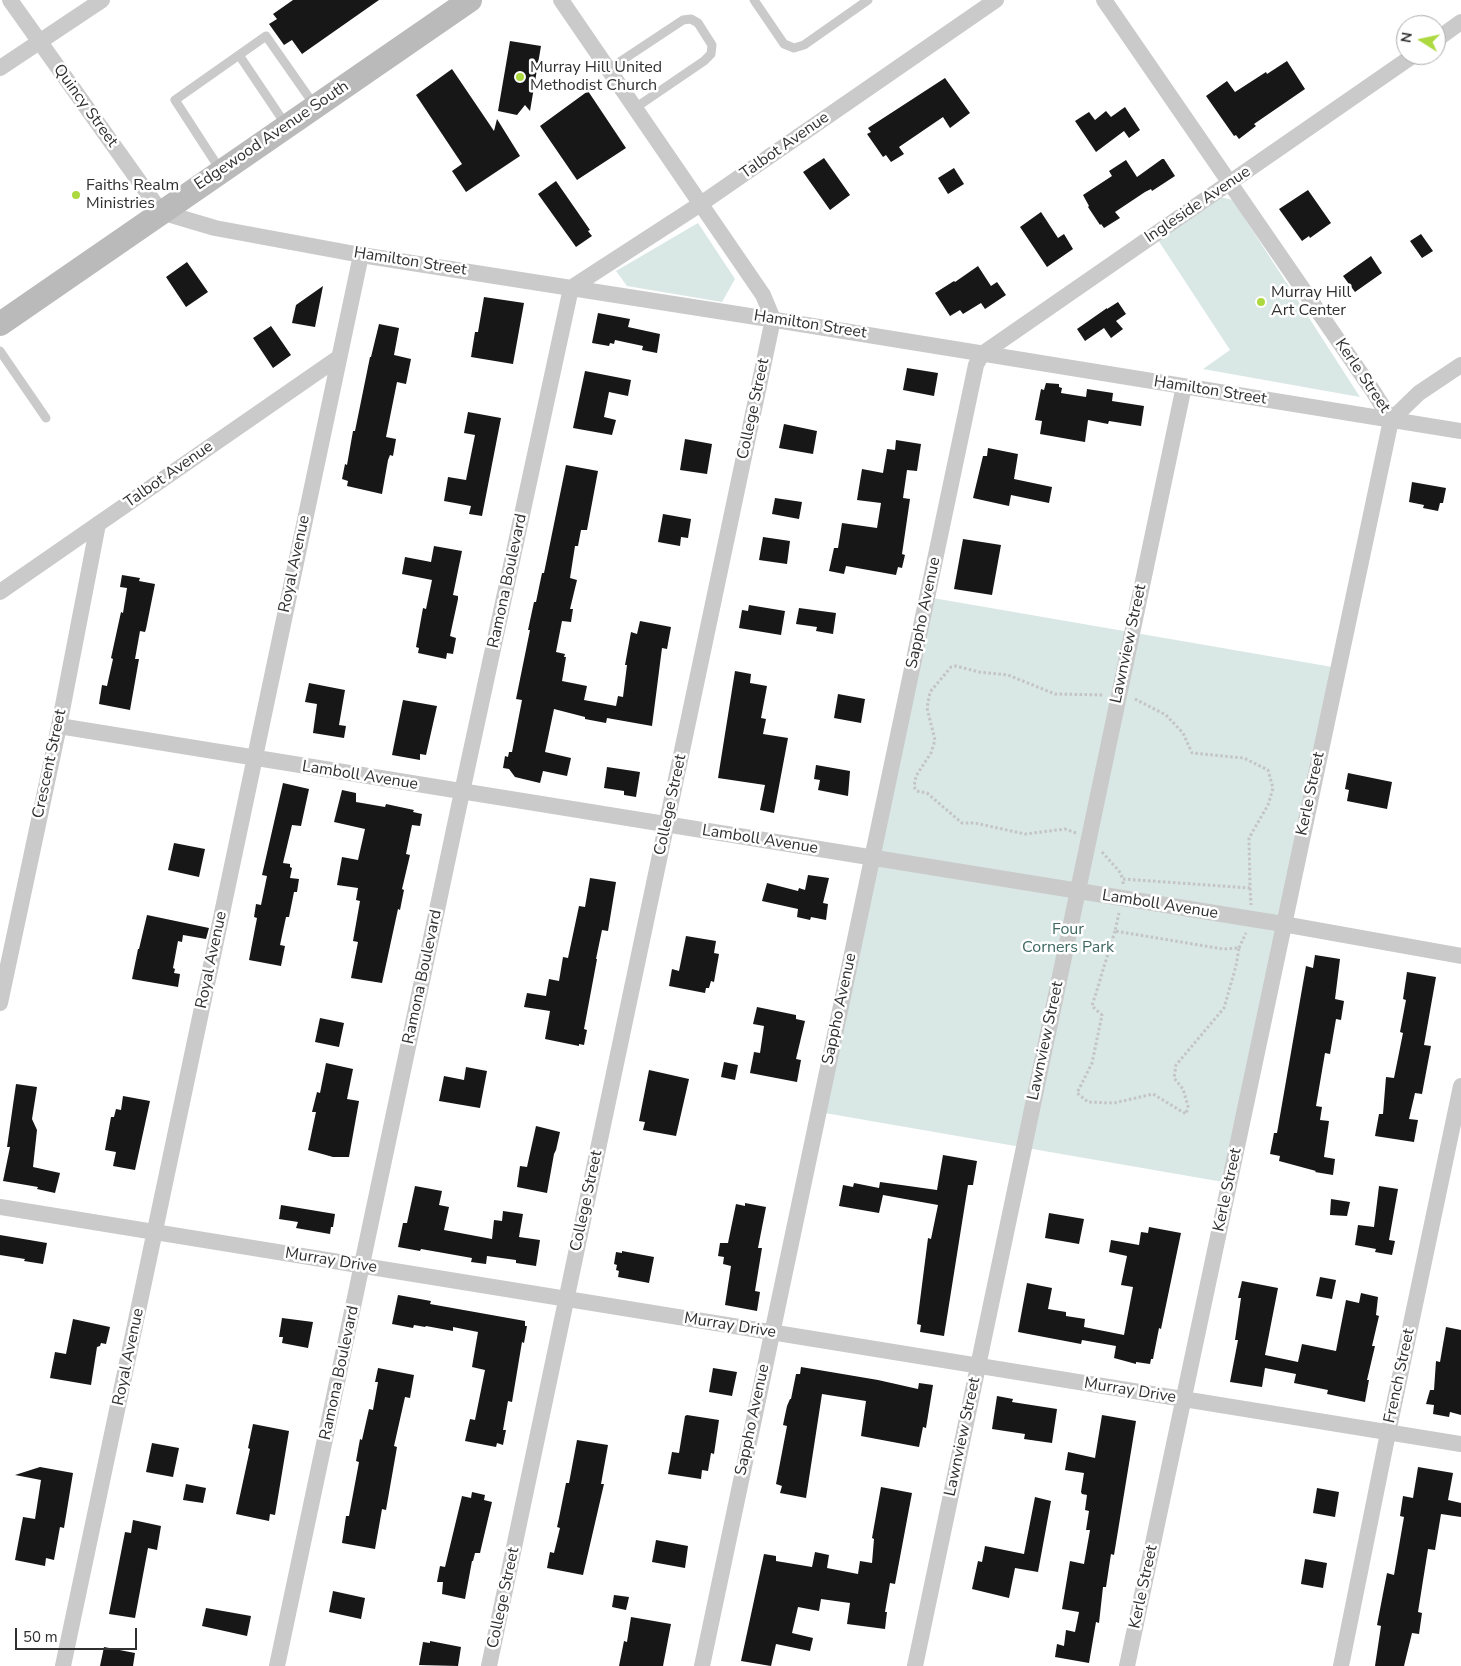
<!DOCTYPE html>
<style>
body{margin:0}
#map{position:relative;width:1461px;height:1666px;overflow:hidden;background:#fff;font-family:"Nunito Sans",sans-serif}
canvas{display:block}
.north{position:absolute;left:1396px;top:15px;width:50px;height:50px;box-sizing:border-box;background:#fff;border:1px solid #acacac;border-radius:50%;rotate:280deg;font-size:14px;font-weight:700;line-height:20px;text-align:center;color:#303030}
.north::after{content:'';display:block;margin:auto;width:18px;height:22px;background:#add940;clip-path:polygon(50% 0,100% 100%,50% 72%,0 100%)}
.scale{position:absolute;left:15px;top:1628px;width:122px;height:22px;box-sizing:border-box;border:2px solid #303030;border-top:0;padding-left:6px;font-size:15px;line-height:18px;white-space:nowrap;color:#303030;-webkit-text-stroke:4px #fff;paint-order:stroke}
</style>
<div id="map">
<canvas width="1461" height="1666"></canvas>
<div class="north">N</div>
<div class="scale">50 m</div>
</div>
<script>
const c = document.querySelector('canvas').getContext('2d');
c.lineJoin = 'round';
function paint(path, color) {
  c.fillStyle = color;
  c.fill(path, 'evenodd');
}
function toPath(rows) {
  const path = new Path2D();
  for (const r of rows) {
    path.moveTo(r[0], r[1]);
    for (let i = 2; i < r.length; i += 2) path.lineTo(r[i], r[i + 1]);
  }
  return path;
}
function strokePath(path, color, width, dash) {
  c.strokeStyle = color;
  c.lineWidth = width;
  c.lineCap = dash ? 'butt' : 'round';
  c.setLineDash(dash || []);
  c.stroke(path);
}
function label(font, color, halo, rows, align = 'center') {
  c.font = font + ' "Nunito Sans",sans-serif';
  c.lineWidth = 5;
  c.setLineDash([]);
  c.textBaseline = 'middle';
  c.strokeStyle = halo;
  c.fillStyle = color;
  for (const [text, x, y, turn = 0] of rows) {
    c.save();
    c.translate(x, y);
    c.rotate((+turn || 0) * Math.PI / 180);
    c.textAlign = isNaN(turn) ? turn : align;
    if (halo) c.strokeText(text, 0, 0);
    c.fillText(text, 0, 0);
    c.restore();
  }
}
paint(toPath([
 [1219,197,1233,200,1360,397,1203,369,1230,350,1158,240],
 [698,223,735,279,722,302,627,286,616,271],
 [927,597,1338,668,1229,1183,819,1112]
]), '#d9e7e5');
paint(toPath([
 [293,0,379,0,302,54,292,40,284,45,269,24,277,19,273,14],
 [510,41,541,46,530,111,525,105,517,115,498,111],
 [1287,61,1305,89,1254,124,1256,126,1239,139,1236,135,1234,136,1206,96,1227,81,1235,92,1266,72,1267,74],
 [452,69,494,131,497,119,520,156,466,192,452,171,462,164,416,95],
 [945,78,970,113,950,128,943,117,899,147,904,154,891,162,886,155,883,157,867,134,871,132,868,128],
 [588,91,626,148,577,180,540,126],
 [1125,107,1140,130,1129,138,1124,131,1096,152,1075,121,1089,112,1095,120,1106,111,1111,117],
 [824,158,850,195,830,210,803,172],
 [1162,159,1164,159,1175,176,1152,191,1151,189,1145,192,1115,212,1120,218,1104,228,1101,224,1100,225,1088,207,1089,206,1083,195,1112,176,1109,171,1126,160,1137,177],
 [954,168,964,184,948,194,938,178],
 [556,181,590,230,588,231,592,236,576,247,538,194],
 [1308,190,1331,223,1310,238,1309,236,1302,241,1279,209],
 [1041,212,1058,238,1064,234,1073,249,1047,267,1020,227],
 [1421,234,1433,251,1422,258,1410,241],
 [1371,256,1382,273,1355,292,1343,276],
 [187,262,208,292,186,307,166,277],
 [978,266,991,286,997,282,1006,295,985,309,981,303,963,314,960,310,950,316,935,293,954,281,955,282],
 [323,286,315,327,292,323,296,305],
 [484,297,524,303,513,364,471,357,475,332,478,332],
 [1118,302,1126,314,1116,321,1123,329,1111,338,1104,328,1085,341,1077,329,1107,308,1107,309],
 [598,313,630,319,628,327,660,334,657,353,642,350,643,346,615,340,614,344,610,343,609,346,592,343],
 [379,324,399,328,394,355,411,359,406,384,397,382,386,437,396,439,393,456,390,455,388,460,382,494,347,486,348,481,342,479,345,464,347,465,353,431,355,431,370,357,371,357],
 [271,326,291,355,273,368,253,338],
 [907,368,938,373,934,396,903,390],
 [585,371,631,380,628,396,609,392,604,417,616,420,612,435,573,428],
 [1046,383,1059,384,1059,387,1062,388,1061,393,1086,397,1087,389,1113,393,1112,401,1144,406,1141,426,1109,421,1108,424,1088,420,1085,442,1040,434,1042,421,1035,420,1041,389,1044,390],
 [468,412,501,418,482,516,469,514,471,506,444,501,448,477,466,480,475,435,464,433],
 [784,424,817,431,813,454,779,448],
 [685,439,712,444,707,474,680,470],
 [896,440,921,444,917,471,907,470,903,498,910,499,902,554,905,555,902,568,898,567,896,575,846,566,844,574,829,571,834,548,838,548,842,523,877,528,881,503,857,500,862,469,883,473,887,449,895,450],
 [988,448,1018,454,1014,479,1052,487,1049,503,1011,495,1009,506,973,498,983,456,987,456],
 [566,465,598,471,587,530,581,530,578,546,575,546,570,578,577,580,570,609,573,609,571,622,562,621,556,652,565,654,564,657,566,657,562,681,587,686,584,700,616,706,618,696,623,697,627,665,625,665,631,632,637,634,640,621,671,627,667,649,662,648,652,726,607,718,606,723,585,719,585,717,554,709,545,752,571,758,567,776,543,771,540,783,515,777,509,769,503,768,505,756,508,757,509,752,512,752,522,700,516,699,530,630,528,630,534,602,536,602,542,573,544,573],
 [1412,482,1446,488,1443,503,1440,503,1438,511,1423,508,1424,505,1409,502],
 [775,498,802,502,799,519,772,514],
 [663,514,691,519,688,538,681,537,680,546,658,542],
 [763,537,790,541,787,564,759,560],
 [963,539,1001,545,992,595,954,589],
 [434,546,462,551,453,595,458,596,458,599,450,636,456,638,453,654,447,653,446,659,418,653,419,648,416,647,423,608,426,609,432,580,402,574,405,557,431,562],
 [122,575,140,578,139,581,155,584,146,629,145,632,140,631,135,659,139,659,130,710,99,704,102,685,107,686,113,659,111,658,121,612,123,613,127,588,120,587],
 [749,605,785,611,781,635,739,628,742,610,748,611],
 [799,608,836,613,833,634,816,631,817,627,796,624],
 [735,671,751,674,750,683,767,686,761,718,766,719,763,734,788,738,774,813,760,810,765,785,718,778],
 [309,683,345,690,339,725,346,726,344,738,313,733,317,704,305,702],
 [838,694,865,699,861,723,834,718],
 [403,700,437,706,426,755,420,754,420,760,392,755],
 [816,765,850,771,848,796,818,790,820,780,814,779],
 [607,767,640,772,636,797,624,795,624,791,604,788],
 [1348,773,1392,782,1387,809,1347,801,1349,790,1345,789],
 [283,783,309,789,301,826,292,825,283,863,290,864,290,867,292,868,290,878,299,879,297,892,294,892,289,917,286,917,280,945,285,946,281,966,249,960,257,918,254,917,256,904,261,905,267,876,262,875,265,862],
 [342,790,356,793,356,802,385,807,386,804,414,810,413,812,422,814,420,826,412,825,406,854,410,855,402,889,404,890,400,910,398,909,382,983,351,978,358,942,353,941,360,901,356,900,358,888,337,885,342,857,358,860,365,829,334,822],
 [174,843,205,849,199,877,168,870],
 [808,875,829,878,823,903,828,904,826,920,811,917,810,920,797,917,798,909,762,901,767,883,798,891,799,888,805,890],
 [590,878,616,882,608,931,602,930,596,959,597,959,584,1029,587,1030,584,1045,579,1044,579,1046,545,1039,550,1011,524,1007,527,993,546,996,549,979,559,981,563,957,568,958,579,906,585,907],
 [147,915,209,928,206,939,183,935,182,942,178,941,173,968,175,969,174,973,180,974,178,987,132,979,138,949,139,949],
 [686,936,716,941,714,953,719,954,714,982,711,981,709,988,706,988,705,993,669,986,672,969,679,971],
 [1315,955,1340,959,1335,999,1344,1001,1341,1020,1336,1019,1330,1054,1325,1053,1316,1106,1322,1107,1320,1120,1329,1121,1324,1157,1335,1159,1333,1175,1315,1172,1316,1171,1279,1161,1280,1156,1270,1154,1274,1133,1277,1133,1306,966,1313,968],
 [1407,972,1436,977,1424,1045,1431,1046,1422,1094,1415,1093,1409,1119,1418,1120,1414,1142,1375,1136,1379,1114,1383,1114,1386,1077,1394,1078,1403,1033,1400,1032,1406,1000,1403,999],
 [757,1007,796,1015,796,1019,805,1021,796,1059,801,1060,797,1082,750,1073,754,1052,760,1053,764,1026,753,1024],
 [320,1018,344,1023,339,1047,315,1042],
 [724,1062,738,1065,735,1080,721,1077],
 [326,1063,353,1069,347,1099,359,1101,349,1157,333,1157,308,1150,316,1112,312,1112,317,1092,320,1093],
 [466,1067,487,1071,480,1108,439,1101,444,1076,464,1080],
 [649,1070,689,1079,676,1136,643,1130,645,1122,639,1121],
 [16,1084,37,1087,32,1119,37,1130,33,1167,60,1173,55,1193,37,1189,38,1187,3,1181,10,1147,7,1147],
 [123,1096,150,1101,135,1170,113,1166,116,1152,105,1150,111,1117,114,1117,116,1109,121,1110],
 [536,1126,560,1132,556,1150,554,1154,547,1193,517,1187,520,1166,527,1167],
 [943,1155,977,1161,973,1185,968,1185,944,1336,920,1332,921,1325,917,1324,928,1238,931,1239,938,1205,883,1195,879,1213,839,1206,843,1185,853,1187,854,1183,879,1188,880,1182,937,1190],
 [415,1186,442,1191,439,1205,449,1207,444,1230,492,1239,494,1220,502,1221,503,1211,523,1214,519,1237,540,1240,536,1266,516,1263,516,1260,487,1256,486,1264,471,1262,472,1258,421,1249,420,1251,398,1247,403,1223,407,1223],
 [1379,1186,1398,1189,1389,1240,1395,1241,1392,1255,1375,1252,1376,1249,1355,1245,1358,1225,1374,1227],
 [1331,1199,1350,1202,1347,1216,1330,1215],
 [745,1203,766,1207,758,1248,762,1248,755,1291,760,1292,757,1311,725,1305,731,1266,723,1264,724,1257,718,1256,720,1243,728,1243,736,1204,745,1206],
 [281,1205,335,1214,333,1227,331,1227,330,1234,296,1228,298,1222,279,1219],
 [1049,1213,1084,1219,1079,1244,1045,1238],
 [1149,1227,1181,1233,1161,1329,1159,1328,1153,1359,1151,1359,1150,1364,1136,1362,1136,1364,1114,1358,1116,1346,1082,1340,1081,1344,1018,1332,1027,1283,1052,1288,1048,1309,1066,1312,1066,1316,1085,1319,1084,1327,1124,1335,1133,1287,1121,1285,1127,1256,1109,1252,1111,1240,1139,1245,1141,1232,1148,1233],
 [0,1235,47,1243,43,1264,24,1261,25,1259,0,1255],
 [622,1251,654,1257,649,1283,618,1277,619,1271,616,1270,617,1265,614,1264,616,1252,622,1253],
 [1320,1277,1336,1280,1332,1299,1316,1296],
 [1242,1281,1278,1288,1265,1355,1298,1362,1302,1344,1336,1351,1346,1300,1359,1303,1361,1293,1378,1297,1376,1315,1379,1316,1372,1346,1375,1346,1367,1380,1369,1380,1365,1402,1327,1394,1328,1390,1294,1383,1296,1374,1265,1368,1262,1387,1230,1382,1238,1340,1235,1340,1241,1298,1238,1298],
 [398,1295,431,1301,430,1304,525,1321,525,1326,527,1326,524,1343,522,1342,512,1402,508,1401,503,1430,506,1430,503,1445,497,1443,496,1447,465,1441,470,1419,475,1420,485,1370,472,1367,478,1332,453,1327,453,1331,426,1326,425,1327,414,1325,413,1328,392,1324],
 [282,1318,313,1322,308,1348,282,1343,283,1337,279,1337],
 [73,1319,110,1327,106,1344,101,1343,100,1346,97,1347,91,1385,50,1378,55,1352,66,1354],
 [1446,1327,1461,1330,1461,1415,1450,1412,1449,1417,1433,1414,1434,1405,1426,1404,1430,1390,1434,1390,1436,1361,1440,1362],
 [801,1367,878,1380,918,1389,919,1383,933,1385,926,1428,923,1427,919,1447,861,1436,866,1401,822,1394,806,1498,780,1493,782,1486,776,1484,787,1426,783,1425,787,1406,790,1399,791,1399,796,1374,800,1374],
 [378,1368,414,1375,410,1398,405,1397,394,1446,397,1447,386,1510,382,1509,375,1549,342,1543,346,1516,349,1516,359,1462,356,1461,360,1439,362,1440,369,1409,373,1410,378,1382,375,1382],
 [713,1368,737,1372,732,1396,709,1392],
 [997,1396,1013,1399,1012,1402,1057,1409,1052,1443,1024,1439,1025,1434,992,1429],
 [687,1415,719,1420,714,1454,711,1453,708,1471,702,1470,701,1479,668,1474,672,1452,679,1453,685,1416],
 [1102,1415,1136,1421,1114,1555,1111,1554,1106,1587,1103,1587,1099,1623,1096,1622,1089,1663,1055,1657,1057,1644,1064,1646,1066,1630,1075,1632,1079,1612,1062,1609,1070,1561,1084,1564,1090,1530,1086,1530,1089,1511,1085,1510,1087,1495,1082,1494,1081,1492,1084,1473,1065,1470,1068,1452,1095,1458],
 [253,1424,289,1431,275,1515,270,1514,269,1521,236,1514,250,1449,248,1448],
 [577,1440,608,1445,601,1484,604,1484,583,1575,547,1568,550,1552,554,1553,560,1528,557,1527,559,1518,566,1483,569,1483],
 [152,1443,179,1448,173,1477,146,1472],
 [40,1467,73,1473,64,1528,60,1527,54,1560,46,1558,45,1566,15,1560,23,1517,35,1519,41,1480,15,1475],
 [1418,1467,1453,1473,1448,1500,1461,1503,1461,1517,1441,1514,1435,1550,1428,1549,1418,1612,1422,1613,1419,1634,1412,1633,1404,1666,1375,1666,1381,1626,1377,1625,1387,1573,1394,1575,1404,1517,1400,1516,1403,1496,1413,1498],
 [186,1484,206,1488,203,1503,183,1500],
 [881,1487,912,1493,895,1584,890,1583,885,1612,887,1612,885,1629,847,1624,850,1603,821,1599,819,1611,798,1607,792,1633,813,1638,810,1651,776,1644,771,1666,741,1661,764,1554,776,1556,776,1561,812,1567,815,1552,829,1555,827,1568,858,1574,860,1561,872,1563,874,1539,872,1538],
 [1317,1488,1339,1492,1335,1517,1313,1513],
 [472,1492,485,1495,484,1500,492,1502,480,1553,475,1553,473,1561,472,1561,465,1599,442,1594,443,1582,437,1582,440,1566,445,1567,462,1496,471,1498],
 [1035,1497,1051,1501,1038,1572,1015,1568,1009,1598,972,1589,978,1561,982,1562,985,1546,1024,1554],
 [133,1520,161,1526,157,1550,148,1548,135,1618,109,1614,125,1532,131,1533],
 [656,1540,688,1546,685,1568,652,1562],
 [1305,1559,1327,1563,1323,1588,1301,1584],
 [333,1591,365,1598,361,1619,329,1612],
 [614,1595,629,1597,626,1610,612,1607],
 [206,1608,251,1616,247,1636,202,1626],
 [631,1617,671,1624,663,1666,619,1666,624,1641,627,1642],
 [430,1641,461,1647,458,1666,419,1665,423,1642,430,1643],
 [104,1647,135,1653,133,1666,100,1666]
]), '#171717');
strokePath(toPath([
 [1076,833,1065,829,1025,834,975,823,962,823,927,793,917,791,914,787,916,776,931,753,935,740,927,708,930,692,951,667,956,666,979,672,1008,675,1055,694,1104,695],
 [1102,852,1119,871,1123,879],
 [1123,884,1123,879,1250,888,1249,838,1268,805,1273,788,1268,770,1244,758,1192,753,1183,733,1166,715,1133,698],
 [1250,888,1251,905],
 [1115,931,1092,1006,1102,1015,1092,1063,1077,1093,1088,1102,1114,1103,1153,1094,1186,1114,1188,1106,1183,1089,1174,1078,1176,1065,1224,1008,1236,966,1239,948,1223,949,1115,931,1119,913],
 [1239,948,1246,933]
]), '#c4c4c4', 3, [2.5, 2.5]);
strokePath(toPath([
 [754,0,784,44,794,48,804,45,868,0],
 [239,55,266,36,315,106],
 [609,69,683,20,691,19,698,23,712,45,711,54,704,61,635,108],
 [221,171,175,100,239,55,286,125],
 [0,351,46,418]
]), '#cacaca', 9);
strokePath(toPath([
 [10,0,161,212,215,228,361,255,788,322,1461,431],
 [1104,0,1373,391,1391,420,1127,1666],
 [1436,40,1461,22],
 [0,68,102,0],
 [1391,420,1419,393,1461,365],
 [0,592,338,358],
 [59,726,1283,924,1461,956],
 [0,1003,59,726,98,524],
 [0,1207,1461,1444],
 [63,1666,361,255],
 [277,1666,459,806,571,288,702,203,996,0],
 [489,1666,773,319,763,295,561,0],
 [702,1666,976,365,982,354,1414,55],
 [915,1666,1184,386],
 [1341,1666,1388,1433,1461,1086]
]), '#cacaca', 16);
strokePath(toPath([
 [0,324,470,0]
]), '#bababa', 24);
for (const [x, y, r, color] of [
 [520,77,5,"#add940"],
 [76,195,5,"#add940"],
 [1261,302,5,"#add940"]
]) {
  const dot = new Path2D();
  dot.arc(x, y, r, 0, 2 * Math.PI);
  c.fillStyle = color;
  c.fill(dot);
  strokePath(dot, '#fff', 2);
}
label('16px', '#303030', '#fff', [
 ["Murray Hill United",530,68],
 ["Methodist Church",530,86],
 ["Faiths Realm",86,186],
 ["Ministries",86,204],
 ["Murray Hill",1271,293],
 ["Art Center",1271,311]
], 'left');
label('16px', '#303030', '#fff', [
 ["Quincy Street",85,106,54],
 ["Edgewood Avenue South",272,136,-34],
 ["Talbot Avenue",785,146,-35],
 ["Ingleside Avenue",1198,205,-34],
 ["Hamilton Street",410,262,9],
 ["Hamilton Street",810,325,9],
 ["Kerle Street",1362,376,56],
 ["Hamilton Street",1210,391,9],
 ["College Street",754,409,-78],
 ["Talbot Avenue",169,475,-35],
 ["Royal Avenue",295,564,-78],
 ["Ramona Boulevard",508,581,-78],
 ["Sappho Avenue",924,613,-78],
 ["Lawnview Street",1129,644,-78],
 ["Crescent Street",50,764,-78],
 ["Lamboll Avenue",360,776,9],
 ["Kerle Street",1311,794,-78],
 ["College Street",671,805,-78],
 ["Lamboll Avenue",760,840,9],
 ["Lamboll Avenue",1160,905,9],
 ["Royal Avenue",212,960,-78],
 ["Ramona Boulevard",423,977,-78],
 ["Sappho Avenue",840,1009,-78],
 ["Lawnview Street",1046,1041,-78],
 ["Kerle Street",1228,1190,-78],
 ["College Street",587,1201,-78],
 ["Murray Drive",331,1261,9],
 ["Murray Drive",730,1326,9],
 ["Royal Avenue",129,1357,-78],
 ["Ramona Boulevard",340,1373,-78],
 ["French Street",1400,1376,-78],
 ["Murray Drive",1130,1391,9],
 ["Sappho Avenue",753,1420,-78],
 ["Lawnview Street",963,1437,-78],
 ["Kerle Street",1144,1587,-78],
 ["College Street",504,1598,-78]
]);
label('16px', '#406964', '#fff', [
 ["Four",1068,930],
 ["Corners Park",1068,948]
]);
</script>
